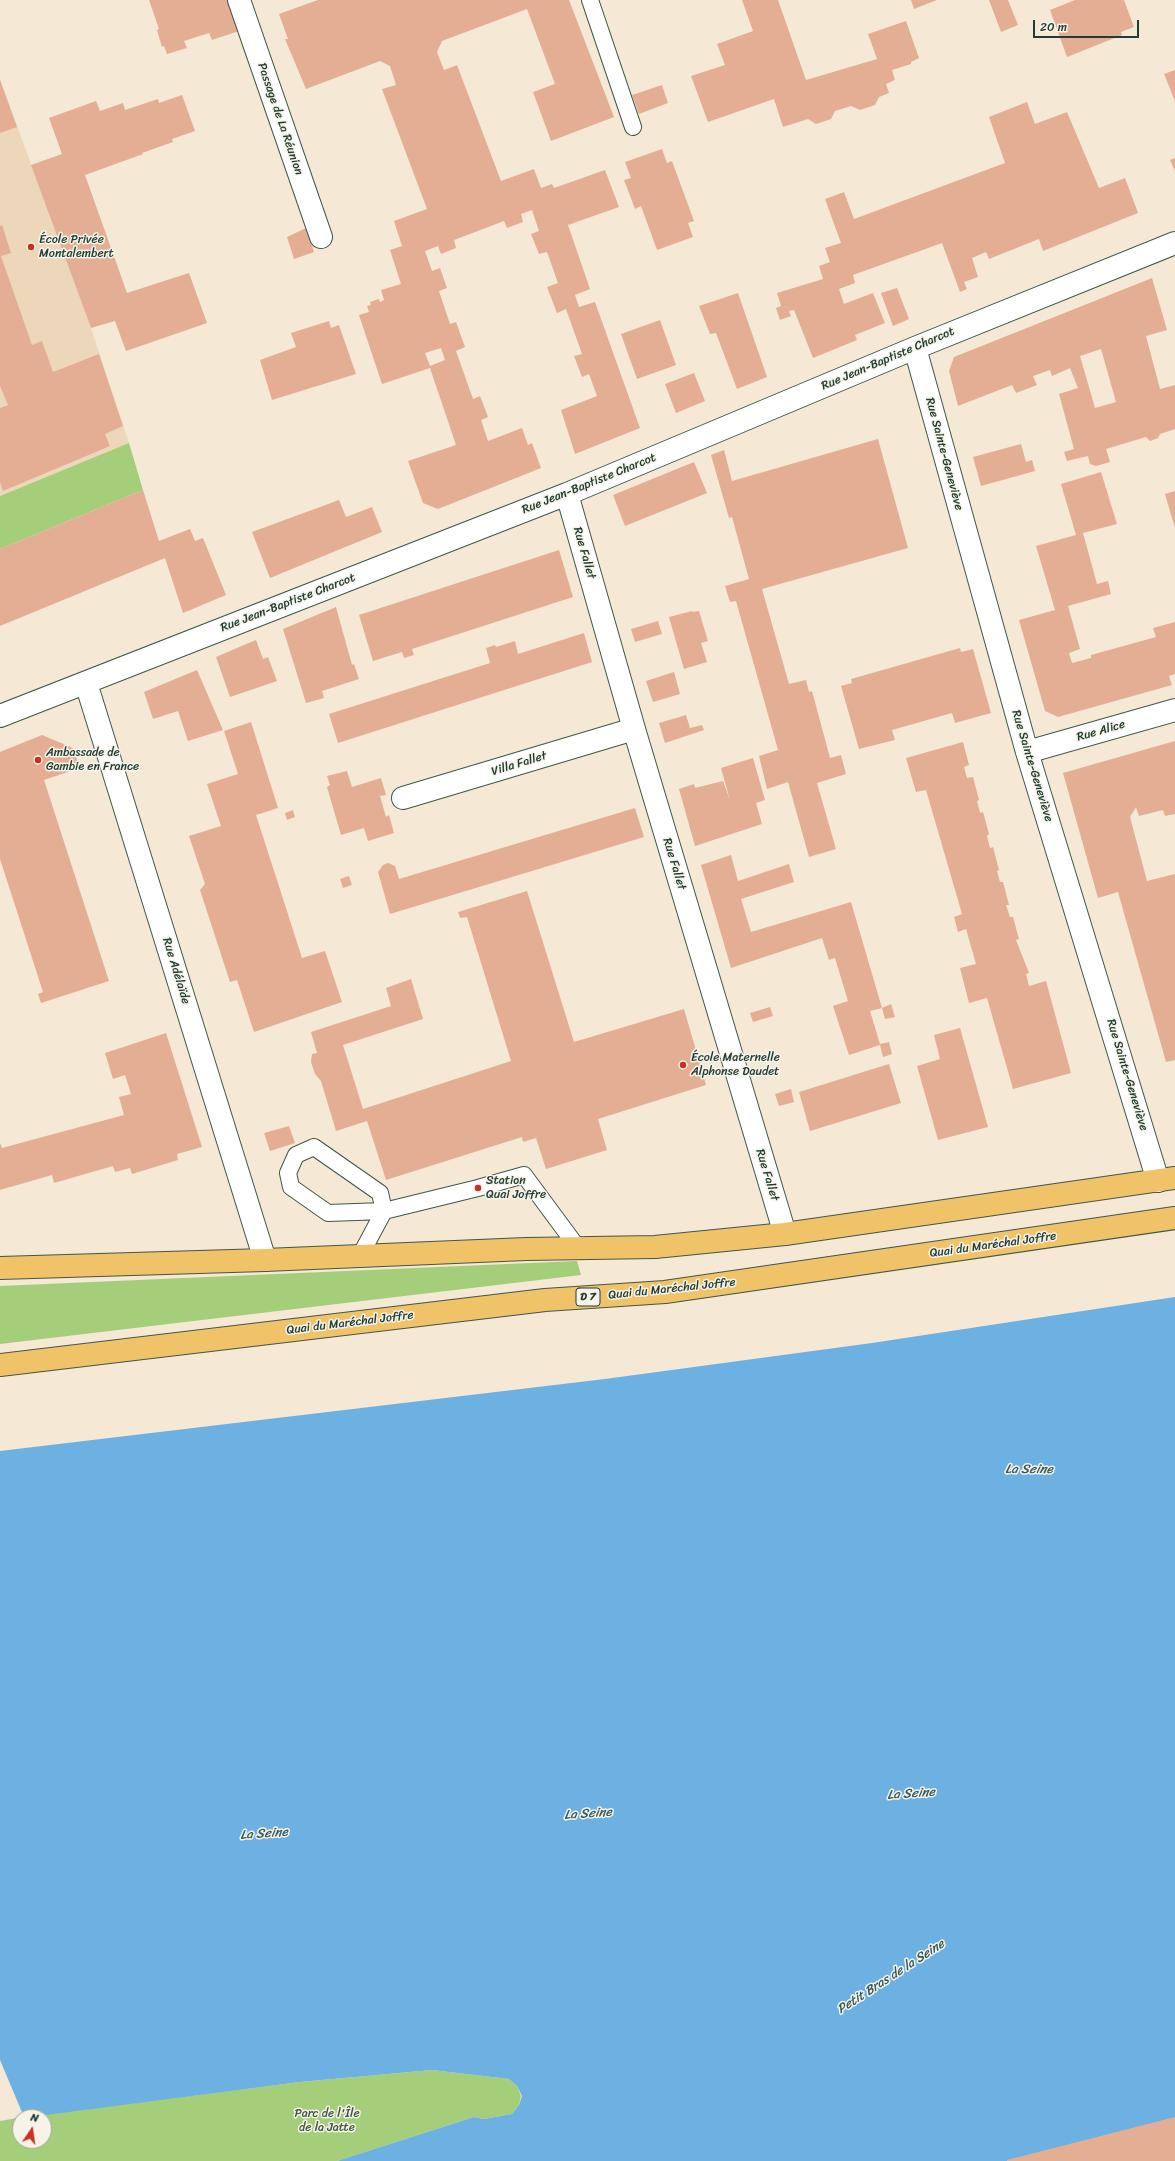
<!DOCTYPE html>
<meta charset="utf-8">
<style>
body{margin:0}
#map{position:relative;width:1175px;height:2161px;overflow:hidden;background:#f5e8d4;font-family:Sriracha,sans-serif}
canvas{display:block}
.north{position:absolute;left:12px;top:2109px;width:40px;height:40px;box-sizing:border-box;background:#f7f3e8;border:1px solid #a1aaa0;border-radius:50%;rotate:13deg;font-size:11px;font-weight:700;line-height:16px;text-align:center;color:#1f3d34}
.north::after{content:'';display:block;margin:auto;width:14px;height:18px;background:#c8321e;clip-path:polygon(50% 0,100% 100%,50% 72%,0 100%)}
.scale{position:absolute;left:1033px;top:20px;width:106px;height:18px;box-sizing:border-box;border:2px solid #1f3d34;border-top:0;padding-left:5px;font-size:12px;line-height:14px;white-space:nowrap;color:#1f3d34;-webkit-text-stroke:3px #f7f3e8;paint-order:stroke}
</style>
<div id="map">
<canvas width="1175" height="2161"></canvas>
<div class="north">N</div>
<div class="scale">20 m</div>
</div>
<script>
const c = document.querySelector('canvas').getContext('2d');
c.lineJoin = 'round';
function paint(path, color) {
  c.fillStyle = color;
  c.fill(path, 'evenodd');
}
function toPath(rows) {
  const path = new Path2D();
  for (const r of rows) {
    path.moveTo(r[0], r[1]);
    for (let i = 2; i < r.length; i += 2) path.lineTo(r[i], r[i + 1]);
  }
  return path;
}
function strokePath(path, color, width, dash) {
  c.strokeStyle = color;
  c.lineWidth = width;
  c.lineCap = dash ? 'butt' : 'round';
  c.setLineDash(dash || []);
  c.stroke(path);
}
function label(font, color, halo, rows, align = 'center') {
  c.font = font + ' Sriracha,sans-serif';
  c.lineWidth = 3;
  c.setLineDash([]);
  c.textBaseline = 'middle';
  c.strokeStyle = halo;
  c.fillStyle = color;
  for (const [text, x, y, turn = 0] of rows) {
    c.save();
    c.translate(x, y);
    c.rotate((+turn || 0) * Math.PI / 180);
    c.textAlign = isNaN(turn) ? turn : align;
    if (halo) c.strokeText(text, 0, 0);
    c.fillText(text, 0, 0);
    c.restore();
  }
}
paint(toPath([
 [0,79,91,328,129,443,0,496]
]), '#edd7ba');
paint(toPath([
 [129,443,143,490,0,549,0,496],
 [577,1261,581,1275,0,1344,0,1286],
 [432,2070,509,2079,517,2086,521,2096,519,2105,512,2114,484,2119,474,2117,337,2161,0,2161,0,2121,20,2118,20,2141,44,2141,44,2117,26,2117,300,2082]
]), '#a4ce7a');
paint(toPath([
 [1175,1297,1175,2161,337,2161,474,2117,484,2119,512,2114,519,2105,522,2096,517,2086,509,2079,432,2070,300,2082,0,2121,0,1451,605,1379,872,1343]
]), '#6cb1e2');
paint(toPath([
 [0,2060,24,2117,0,2121]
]), '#f5e8d4');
paint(toPath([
 [149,0,228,0,239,31,212,40,209,33,184,41,187,48,167,54,164,46,162,47,157,30,159,29],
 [318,0,569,0,614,117,551,141,533,92,555,84,527,9,442,41,437,52,444,70,457,65,501,181,534,169,541,188,552,184,554,188,605,170,619,207,568,225,590,289,575,295,579,307,595,302,640,428,575,454,561,410,597,396,589,374,582,377,574,356,582,354,566,309,557,313,547,287,558,283,547,252,539,254,531,234,539,231,532,210,521,214,523,222,507,228,504,221,454,240,456,248,441,254,438,246,425,251,432,271,440,268,447,288,439,291,450,324,456,322,465,347,456,351,473,399,480,396,488,417,481,420,488,441,522,428,528,445,532,443,541,468,438,509,423,503,408,461,456,445,430,368,382,384,359,315,369,312,367,306,371,305,370,302,379,299,380,302,384,300,381,290,401,284,390,250,402,246,394,221,427,209,382,89,396,85,390,66,380,61,306,89,285,39,288,39,279,14],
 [441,348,445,360,430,366,425,353],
 [742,0,778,0,806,80,877,59,868,34,906,21,919,58,911,62,911,64,892,70,895,80,886,84,889,93,879,97,875,105,860,110,851,106,835,111,831,119,816,124,808,119,783,127,774,99,708,122,691,76,725,65,717,44,753,31],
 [911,0,937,0,914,9],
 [989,0,1008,0,1018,25,1001,32],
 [1075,0,1124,0,1134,27,1121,32,1122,35,1067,57,1050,10],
 [1175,70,1175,101,1164,74],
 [0,80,17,127,0,133],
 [662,85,668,103,639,114,632,95],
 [182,95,195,131,172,139,173,142,142,153,143,154,85,175,127,293,189,273,207,323,126,351,115,321,91,328,31,165,62,154,49,118,96,101,100,111,123,103,125,110,158,99,159,103],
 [1027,102,1035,124,1067,112,1099,188,1125,178,1138,213,1043,251,1039,239,989,259,986,252,972,258,978,277,964,282,967,289,960,292,942,243,853,275,855,283,839,289,844,304,873,293,885,323,855,335,857,340,813,358,794,310,789,311,791,316,780,320,776,308,781,306,777,293,823,279,819,266,830,262,825,248,841,243,825,199,844,192,854,219,1005,163,989,117],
 [662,149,667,163,672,161,694,221,688,223,693,237,657,250,641,206,635,209,624,180,631,178,625,162],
 [1175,158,1175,171,1170,160],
 [2,225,11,253,1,256,32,345,42,341,53,372,99,354,123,426,105,434,110,446,3,491,0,482,0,408,8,405,0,386,0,226],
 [306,228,314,252,294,259,287,237],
 [1152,278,1167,330,1146,336,1160,389,1175,385,1175,429,1160,434,1158,438,1150,441,1146,437,1106,449,1110,462,1096,466,1090,464,1088,456,1067,461,1064,452,1074,449,1059,394,1078,388,1070,368,1052,376,1050,370,1033,376,1037,385,1016,393,1012,385,958,406,949,371,954,357],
 [1101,349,1116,402,1095,408,1080,356],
 [897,288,909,319,893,326,881,293],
 [738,293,767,377,737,389,716,333,710,334,699,306],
 [660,320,676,365,637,379,621,334],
 [329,321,331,328,339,325,356,374,272,400,260,360,296,347,291,333],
 [694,373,705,401,676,413,665,384],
 [878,439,908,548,762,589,789,684,806,680,809,692,812,691,830,758,841,755,846,774,817,783,836,849,809,857,788,782,767,789,759,756,778,750,736,601,730,602,725,586,749,579,732,517,729,518,711,455,724,450,732,481],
 [1021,444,1026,462,1032,460,1035,471,981,486,973,457],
 [694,462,707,493,625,526,613,495],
 [1101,472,1117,524,1083,533,1097,584,1108,581,1111,594,1068,606,1080,649,1069,653,1072,663,1091,658,1091,655,1156,637,1153,628,1175,622,1175,674,1169,676,1172,685,1058,717,1045,711,1019,620,1055,610,1036,546,1076,535,1061,484],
 [143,490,159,541,190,529,195,541,203,538,226,595,183,613,165,558,0,626,0,549],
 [1175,491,1175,528,1165,494],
 [339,500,346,517,372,507,382,532,270,578,252,532],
 [559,550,573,597,412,649,414,655,404,658,402,652,373,661,359,615],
 [336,607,352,665,354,664,359,679,322,691,324,698,306,703,283,629],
 [692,611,693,612,699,611,708,641,701,643,707,662,684,669,669,617],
 [658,621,662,634,635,642,631,629],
 [584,633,592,662,338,743,329,714,490,663,486,648,495,645,496,647,515,641,518,654],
 [256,640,263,659,268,657,277,681,230,697,216,657],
 [960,648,961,652,973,649,991,713,955,723,952,713,892,730,895,740,859,749,841,686,852,683,851,679],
 [197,670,223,730,188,741,178,711,153,719,144,692],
 [674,672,680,694,653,702,646,681],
 [686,715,690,728,702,725,704,730,665,743,659,723],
 [251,722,278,808,256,815,286,908,302,958,325,951,342,1002,254,1032,237,980,230,982,200,890,205,884,189,836,221,826,207,784,238,774,224,731],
 [42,735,73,748,80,768,44,780,109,981,41,1003,38,994,43,992,0,859,0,752],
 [1175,741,1175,814,1165,816,1163,810,1139,816,1136,807,1130,817,1147,881,1175,874,1175,1060,1166,1062,1118,892,1098,898,1063,773],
 [963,742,969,765,964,767,967,778,973,777,979,800,977,801,980,813,983,812,989,834,987,836,990,848,993,847,999,870,997,871,1000,882,1003,882,1009,905,1006,905,1010,917,1013,917,1019,939,1016,940,1029,973,1026,974,1029,986,1046,981,1071,1073,1013,1089,987,998,969,1003,960,968,976,964,966,929,958,932,954,917,962,914,926,790,916,792,906,758],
 [753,758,765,800,756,803,762,824,695,846,679,789,694,784,695,788,723,781,730,800,721,768],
 [347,771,352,787,381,778,386,795,380,796,386,817,389,815,394,833,368,841,364,828,341,835,327,787,330,785,327,776],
 [635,808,644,837,390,914,378,872,383,865,388,863,395,866,399,879],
 [293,810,295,817,287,820,285,813],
 [731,855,738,881,789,864,794,882,741,899,751,932,851,902,882,1008,870,1011,880,1044,889,1042,892,1054,883,1057,880,1045,849,1055,833,1006,848,1001,835,958,829,960,822,938,731,968,701,865],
 [349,876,352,885,343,888,340,879],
 [527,891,574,1042,684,1009,706,1085,598,1119,607,1150,546,1169,536,1138,523,1142,522,1137,386,1180,367,1121,336,1131,321,1081,315,1074,311,1062,312,1054,317,1053,311,1032,391,1006,386,988,411,979,423,1019,343,1045,363,1109,511,1061,467,917,460,918,458,912],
 [891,1004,895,1017,885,1019,882,1008],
 [770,1007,773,1016,753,1022,750,1013],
 [960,1028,988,1127,938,1140,917,1066,940,1059,934,1035],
 [166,1033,202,1147,177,1154,178,1160,132,1174,130,1168,115,1172,113,1166,54,1183,52,1175,0,1190,0,1143,2,1148,124,1115,119,1097,131,1094,125,1075,113,1079,105,1053],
 [889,1064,901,1103,810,1131,799,1092],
 [791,1089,794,1102,779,1106,775,1094],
 [289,1126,295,1143,270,1151,264,1133],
 [1175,2117,1175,2161,1007,2161,1007,2160]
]), '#e4ae95');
const lane = toPath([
 [590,0,633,127],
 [314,1147,380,1193,384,1211,328,1213,291,1187,288,1173,296,1155,314,1147],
 [360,1256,384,1211,478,1188,524,1175,578,1248]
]);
const street = toPath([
 [239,0,321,237],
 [915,348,1027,752,1158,1181],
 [567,494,634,729,785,1234],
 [86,683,265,1260],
 [0,716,567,494,915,348,1175,243],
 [1027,752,1175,710],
 [403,798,634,729]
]);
const primary = toPath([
 [0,1268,265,1260,526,1249,655,1247,785,1234,1175,1178],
 [0,1365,545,1300,665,1292,1175,1218]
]);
strokePath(lane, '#3f574c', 18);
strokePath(street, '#3f574c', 24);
strokePath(primary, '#3f574c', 24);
strokePath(lane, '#fff', 16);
strokePath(street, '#fff', 22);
strokePath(primary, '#f0c369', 22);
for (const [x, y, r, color] of [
 [31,247,4,"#c8321e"],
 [38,760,4,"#c8321e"],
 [683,1065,4,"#c8321e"],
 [478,1188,4,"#c8321e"]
]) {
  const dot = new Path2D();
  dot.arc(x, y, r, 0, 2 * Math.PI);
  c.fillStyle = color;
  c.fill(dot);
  strokePath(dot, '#f7f3e8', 1.5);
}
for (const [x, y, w] of [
 [588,1297,24]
]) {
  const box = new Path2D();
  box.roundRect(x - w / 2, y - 9, w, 18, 3);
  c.fillStyle = '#f7f3e8';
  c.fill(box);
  strokePath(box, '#1f3d34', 1);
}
label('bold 11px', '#1f3d34', null, [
 ["D 7",588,1297]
]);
label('12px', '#1f3d34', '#f7f3e8', [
 ["Passage de La Réunion",280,119,71],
 ["Rue Jean-Baptiste Charcot",888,359,-23],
 ["Rue Sainte-Geneviève",944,454,75],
 ["Rue Jean-Baptiste Charcot",589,484,-22],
 ["Rue Fallet",584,553,74],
 ["Rue Jean-Baptiste Charcot",288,603,-21],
 ["Rue Alice",1101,731,-16],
 ["Villa Fallet",519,764,-17],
 ["Rue Sainte-Geneviève",1032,766,73],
 ["Rue Fallet",674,864,73],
 ["Rue Adélaïde",176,971,73],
 ["Rue Sainte-Geneviève",1127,1075,73],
 ["Rue Fallet",767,1175,73],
 ["Quai du Maréchal Joffre",993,1245,-8],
 ["Quai du Maréchal Joffre",672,1289,-6],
 ["Quai du Maréchal Joffre",350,1323,-7]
]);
label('12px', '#1f3d34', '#f7f3e8', [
 ["École Privée",39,240],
 ["Montalembert",39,254],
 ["Ambassade de",46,753],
 ["Gambie en France",46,767],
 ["École Maternelle",691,1058],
 ["Alphonse Daudet",691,1072],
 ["Station",486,1181],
 ["Quai Joffre",486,1195]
], 'left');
label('12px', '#3a5a42', '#f7f3e8', [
 ["Parc de l'Île",327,2114],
 ["de la Jatte",327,2128]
]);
label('italic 13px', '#325a60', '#f7f3e8', [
 ["La Seine",1029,1470],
 ["La Seine",911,1794,-4],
 ["La Seine",588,1814,-4],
 ["La Seine",264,1834,-4],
 ["Petit Bras de la Seine",891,1977,-33]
]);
</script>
